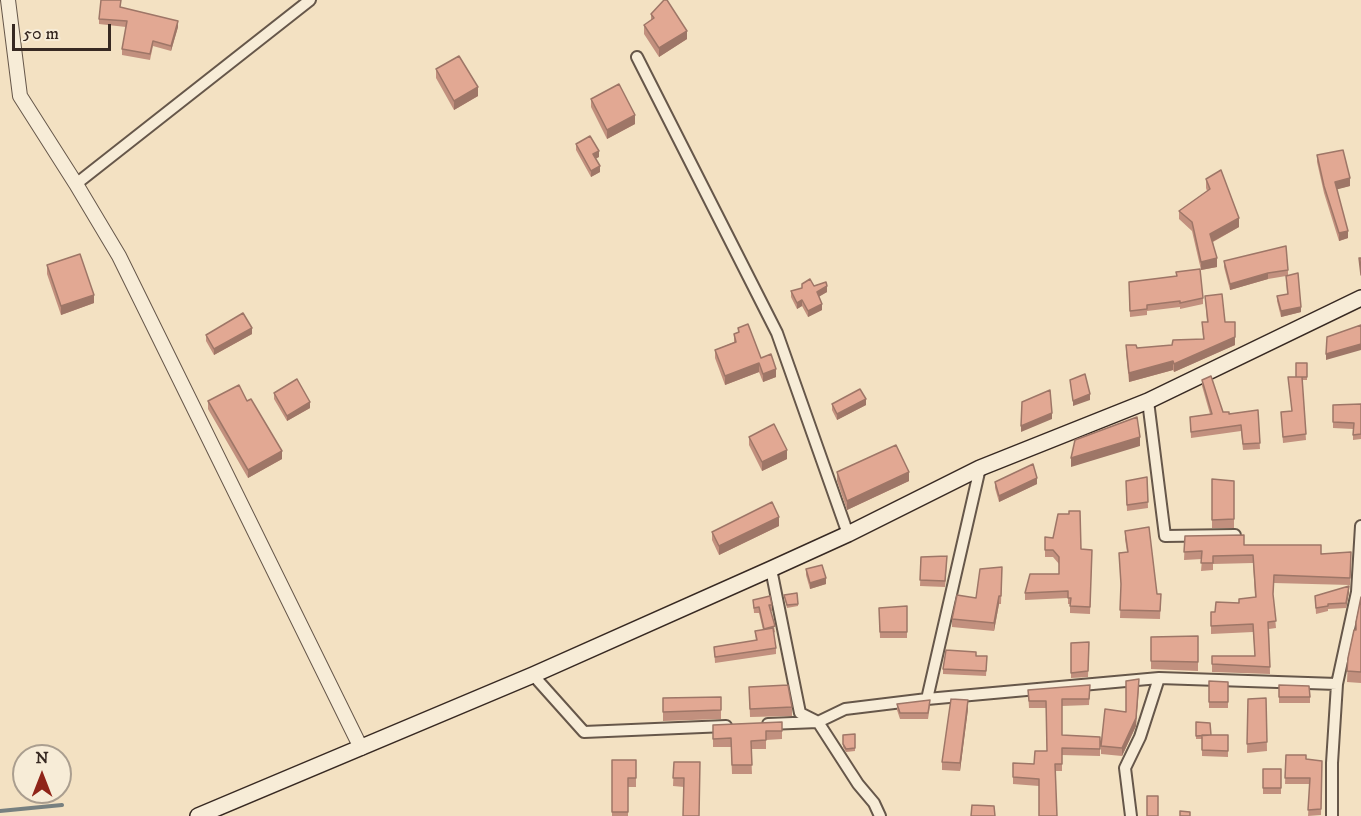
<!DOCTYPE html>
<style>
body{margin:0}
#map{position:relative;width:1361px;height:816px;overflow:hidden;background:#f3e1c2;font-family:"IM FELL DW Pica",serif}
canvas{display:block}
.north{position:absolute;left:12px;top:744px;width:60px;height:60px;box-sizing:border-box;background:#f7ecd7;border:2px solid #aa9e8f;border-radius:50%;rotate:0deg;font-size:16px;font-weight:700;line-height:24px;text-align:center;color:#372922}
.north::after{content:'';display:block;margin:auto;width:21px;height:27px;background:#8f2418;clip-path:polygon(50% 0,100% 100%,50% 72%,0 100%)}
.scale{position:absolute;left:12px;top:24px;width:99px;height:27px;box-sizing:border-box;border:3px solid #372922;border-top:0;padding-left:8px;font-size:18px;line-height:21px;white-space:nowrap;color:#372922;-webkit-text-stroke:4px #f7ecd7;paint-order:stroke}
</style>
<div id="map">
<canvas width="1361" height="816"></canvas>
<div class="north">N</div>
<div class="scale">50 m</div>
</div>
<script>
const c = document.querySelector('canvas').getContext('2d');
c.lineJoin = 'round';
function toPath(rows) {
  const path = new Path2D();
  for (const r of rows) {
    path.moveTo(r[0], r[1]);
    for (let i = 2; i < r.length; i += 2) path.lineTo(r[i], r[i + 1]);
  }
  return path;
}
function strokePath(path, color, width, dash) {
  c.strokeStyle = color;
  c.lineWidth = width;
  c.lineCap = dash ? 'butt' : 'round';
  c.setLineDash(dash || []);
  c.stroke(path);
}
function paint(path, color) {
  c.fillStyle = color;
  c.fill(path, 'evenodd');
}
strokePath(toPath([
 [0,811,62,805]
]), '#778080', 4);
const minor = toPath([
 [637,57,777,333,848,534],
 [76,184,310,0],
 [1148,401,1165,536,1235,535],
 [771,569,800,713,818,722,858,784,874,803,880,816],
 [533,675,584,732,726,726],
 [927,699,980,468],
 [768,724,818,722,845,709,927,699,1159,678,1337,684],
 [1131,816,1125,768,1140,737,1159,678],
 [1332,816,1332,763,1337,684,1357,592,1361,526]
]);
const tertiary = toPath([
 [8,0,20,96,76,184,119,256,361,748]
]);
const secondary = toPath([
 [198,816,533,675,771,569,848,534,980,468,1148,401,1361,298]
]);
strokePath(minor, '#66574a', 14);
strokePath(tertiary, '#66574a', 16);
strokePath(secondary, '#372922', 18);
strokePath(minor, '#f7ecd7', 10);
strokePath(tertiary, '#f7ecd7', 14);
strokePath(secondary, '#f7ecd7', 15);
paint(toPath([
 [120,7,178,27,171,51,153,46,150,60,122,55,122,49,126,27,99,24,99,19],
 [651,14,687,39,659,57,644,34,644,25,651,20],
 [436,69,478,96,454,110,436,78],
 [591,99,635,124,607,139,591,107],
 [576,144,599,157,596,158,600,172,591,177,576,150],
 [1317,155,1350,186,1337,189,1348,238,1339,241,1324,193,1317,162],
 [1206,179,1239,227,1213,242,1217,267,1201,270,1192,231,1179,219,1179,211,1207,191,1206,188],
 [1224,261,1288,270,1288,275,1301,312,1281,317,1277,301,1277,296,1287,294,1286,276,1268,279,1230,290,1224,267],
 [47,265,94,303,61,315,47,274],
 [1176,272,1203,298,1203,304,1180,309,1180,307,1147,311,1147,315,1130,317,1129,282,1176,276],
 [802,284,814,286,827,292,819,296,822,310,808,317,802,306,797,309,791,297,791,291,802,289],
 [1205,296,1225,322,1235,345,1174,372,1173,370,1129,382,1126,353,1126,345,1137,348,1172,345,1203,339,1202,322,1207,322],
 [738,328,761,358,776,377,763,382,759,372,725,385,715,358,715,350,734,342,734,334,738,333],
 [252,334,214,355,206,341,206,335],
 [1307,363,1307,380,1302,380,1306,440,1283,443,1281,412,1292,411,1288,377,1296,377],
 [1202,380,1223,412,1229,414,1258,410,1260,449,1243,450,1241,431,1191,438,1190,417,1210,414,1202,386],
 [274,393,310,408,287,421,274,399],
 [208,401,247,401,282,459,248,478,208,409],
 [832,404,866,405,837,420,832,410],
 [1361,404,1361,439,1353,440,1353,429,1333,428,1333,405],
 [749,437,787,459,762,471,749,445],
 [837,472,909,481,847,510,837,481],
 [1147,477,1148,508,1127,511,1126,481],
 [1212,479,1234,481,1234,528,1212,528],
 [995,482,1037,484,999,502,995,488],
 [779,526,719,555,712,540,712,532],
 [1125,531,1157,594,1161,594,1160,619,1120,618,1121,589,1119,553,1127,552,1125,539],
 [1185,536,1244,545,1321,554,1351,552,1350,585,1274,583,1273,595,1276,628,1269,629,1270,674,1212,672,1212,656,1255,656,1253,632,1211,634,1211,612,1215,612,1255,597,1253,563,1213,564,1213,570,1201,571,1202,559,1184,560],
 [1045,537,1081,549,1092,550,1090,614,1070,613,1070,604,1068,604,1068,598,1025,600,1025,593,1059,574,1059,564,1053,557,1045,557],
 [921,557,947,562,945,587,920,586],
 [1002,567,1001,604,999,604,994,631,952,627,952,619,976,598],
 [806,569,826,584,810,589,806,575],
 [1349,592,1346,608,1328,609,1328,611,1316,614,1315,596],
 [784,595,798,604,798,606,787,608],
 [1361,597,1361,683,1347,682,1348,658,1356,630],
 [753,600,772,605,772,611,771,611,775,632,773,633,776,648,776,654,715,663,714,647,756,641,755,631,763,630,759,613,754,613],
 [907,606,907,638,880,638,879,608],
 [1198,636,1198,671,1151,669,1151,637],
 [1089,642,1088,677,1071,678,1071,643],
 [976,656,987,656,986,676,943,674,943,669],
 [1209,681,1228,682,1228,708,1209,708],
 [1090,685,1089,705,1062,706,1062,735,1100,737,1100,756,1062,755,1062,771,1055,771,1039,786,1013,784,1013,763,1034,764,1047,751,1046,708,1029,708,1028,690],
 [1279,685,1310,697,1310,703,1279,703],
 [749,687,792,707,792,716,750,717],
 [1139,687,1136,726,1122,756,1101,754,1101,746,1126,712],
 [721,697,721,719,663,721,663,698],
 [1266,698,1267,751,1247,753,1248,699],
 [897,704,930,706,928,719,900,719,897,710],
 [968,709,960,771,942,770,942,762],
 [782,722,782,739,766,740,766,749,751,749,752,774,732,774,731,747,713,747,713,725],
 [1196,722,1211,735,1228,735,1228,757,1202,756,1202,739,1196,739],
 [855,734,855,751,846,752,843,747,843,735],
 [1286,755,1306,759,1322,761,1321,815,1308,816,1310,784,1285,784],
 [612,760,636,760,636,787,628,787,628,816,612,816],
 [674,762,700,762,684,787,673,786],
 [1263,769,1281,769,1281,794,1263,794]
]), '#c2907e');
paint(toPath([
 [178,21,178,27,171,51,171,46],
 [687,31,687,39,659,57,659,48],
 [478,87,478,96,454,110,454,101],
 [635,115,635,124,607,139,607,130],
 [599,151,599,157,593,160,593,154],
 [600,166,600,172,591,177,591,171],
 [1350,178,1350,186,1335,190,1335,182],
 [1239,218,1239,227,1210,243,1210,234],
 [1348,231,1348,238,1339,241,1339,233],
 [1217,258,1217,267,1201,270,1201,262],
 [1268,273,1268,279,1230,290,1230,284],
 [827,286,827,292,817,298,817,292],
 [94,295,94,303,61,315,61,306],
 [802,300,802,306,797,309,797,303],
 [822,304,822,310,808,317,808,311],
 [1301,307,1301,312,1281,317,1281,311],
 [252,328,252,334,214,355,214,349],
 [1235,337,1235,345,1174,372,1174,364],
 [1361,344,1361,350,1326,360,1326,354],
 [1173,361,1173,370,1129,382,1129,373],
 [759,363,759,372,725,385,725,376],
 [776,369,776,377,763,382,763,374],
 [1090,394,1090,400,1073,406,1073,401],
 [866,399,866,405,837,420,837,414],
 [310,402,310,408,287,421,287,416],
 [1052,413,1052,419,1021,432,1021,426],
 [1140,437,1140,446,1071,467,1071,458],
 [787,450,787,459,762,471,762,462],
 [282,451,282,459,248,478,248,470],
 [909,472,909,481,847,510,847,501],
 [1037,478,1037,484,999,502,999,496],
 [779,517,779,526,719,555,719,546],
 [826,578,826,584,810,589,810,583],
 [1349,586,1349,592,1346,608,1346,603],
 [999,596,999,604,994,631,994,623],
 [1139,679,1136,726,1122,756,1122,748],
 [968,700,968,709,960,771,960,763]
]), '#9e7667');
const building = toPath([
 [101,0,121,0,120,7,178,21,171,46,153,41,150,54,122,49,127,21,99,19,101,0],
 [664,0,667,0,687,31,659,48,644,25,654,18,651,14,664,0],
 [459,56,478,87,454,101,436,69,459,56],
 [619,84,635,115,607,130,591,99,619,84],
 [590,136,599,151,593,154,600,166,591,171,576,144,590,136],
 [1343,150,1350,178,1335,182,1348,231,1339,233,1324,186,1317,155,1343,150],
 [1221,170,1239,218,1210,234,1217,258,1201,262,1192,222,1179,211,1210,189,1206,179,1221,170],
 [1286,246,1288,270,1268,273,1230,284,1224,261,1286,246],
 [80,254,94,295,61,306,47,265,80,254],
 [1359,258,1361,258,1361,275,1359,258],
 [1200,269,1203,298,1180,303,1180,301,1147,305,1147,309,1130,311,1129,282,1177,276,1176,272,1200,269],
 [1298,273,1301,307,1281,311,1277,296,1288,294,1286,276,1298,273],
 [810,279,814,286,826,282,827,286,817,292,822,304,808,311,802,300,797,303,791,291,802,288,802,284,810,279],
 [1222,294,1225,322,1235,322,1235,337,1174,364,1173,361,1129,373,1126,345,1136,345,1137,348,1172,345,1173,340,1204,339,1202,322,1208,322,1205,296,1222,294],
 [243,313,252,328,214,349,206,335,243,313],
 [748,324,761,358,771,354,776,369,763,374,759,363,725,376,715,350,736,342,734,334,739,332,738,328,748,324],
 [1361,325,1361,344,1326,354,1327,337,1361,325],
 [1296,363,1307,363,1307,377,1296,377,1296,363],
 [1085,374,1090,394,1073,401,1070,380,1085,374],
 [1211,376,1223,412,1229,412,1229,414,1258,410,1260,443,1243,444,1241,425,1191,432,1190,417,1212,414,1202,380,1211,376],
 [1288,377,1302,377,1306,434,1283,437,1281,412,1292,411,1288,377],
 [297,379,310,402,287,416,274,393,297,379],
 [239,385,247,401,251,399,282,451,248,470,208,401,239,385],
 [860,389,866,399,837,414,832,404,860,389],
 [1050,390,1052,413,1021,426,1022,402,1050,390],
 [1361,404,1361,434,1353,435,1354,423,1333,422,1333,405,1361,404],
 [1137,417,1140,437,1071,458,1075,440,1137,417],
 [774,424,787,450,762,462,749,437,774,424],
 [896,445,909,472,847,501,837,472,896,445],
 [1033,464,1037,478,999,496,995,482,1033,464],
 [1147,477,1148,502,1127,505,1126,481,1147,477],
 [1212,479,1234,481,1234,519,1212,520,1212,479],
 [772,502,779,517,719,546,712,532,772,502],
 [1069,511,1080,511,1081,549,1092,550,1090,607,1070,606,1071,598,1068,598,1068,591,1025,593,1030,574,1059,574,1059,557,1053,550,1045,550,1045,537,1053,538,1058,514,1069,514,1069,511],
 [1149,527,1157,594,1161,594,1160,611,1120,610,1121,584,1119,553,1128,552,1125,531,1149,527],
 [1244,535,1244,545,1321,545,1321,554,1351,552,1350,578,1274,575,1273,594,1276,621,1268,622,1270,667,1212,664,1212,656,1255,656,1253,624,1211,626,1211,612,1215,612,1216,602,1239,603,1239,599,1256,597,1253,555,1213,556,1213,563,1201,563,1202,551,1184,552,1185,536,1244,535],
 [947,556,945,581,920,580,921,557,947,556],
 [822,565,826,578,810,583,806,569,822,565],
 [1002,567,1001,596,999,596,994,623,952,619,957,595,976,598,980,569,1002,567],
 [1349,586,1346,603,1328,604,1328,606,1316,608,1315,596,1349,586],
 [797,593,798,604,787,605,784,595,797,593],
 [770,596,772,605,769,605,775,626,764,629,759,607,754,608,753,600,770,596],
 [1361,597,1361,672,1347,671,1348,658,1354,630,1356,630,1356,622,1361,597],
 [907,606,907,632,880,632,879,608,907,606],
 [773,628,776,648,715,657,714,647,757,640,755,631,773,628],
 [1198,636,1198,662,1151,661,1151,637,1198,636],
 [1089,642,1088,671,1071,673,1071,643,1089,642],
 [946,650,976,652,976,656,987,656,986,671,943,669,946,650],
 [1139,679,1136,718,1122,748,1101,746,1105,709,1126,712,1126,681,1139,679],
 [1209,681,1228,682,1228,702,1209,702,1209,681],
 [788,685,792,707,750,709,749,687,788,685],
 [1090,685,1089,699,1062,699,1062,735,1100,737,1100,749,1062,748,1062,764,1055,764,1057,816,1039,816,1039,779,1013,777,1013,763,1034,764,1035,751,1047,751,1046,701,1029,701,1028,690,1090,685],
 [1279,685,1309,686,1310,697,1279,697,1279,685],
 [721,697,721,710,663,712,663,698,721,697],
 [1266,698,1267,742,1247,744,1248,699,1266,698],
 [951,699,968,700,960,763,942,762,951,699],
 [930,700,928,713,900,713,897,704,930,700],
 [782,722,782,731,766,731,766,740,751,741,752,765,732,765,731,738,713,739,713,725,782,722],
 [1196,722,1210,723,1211,735,1196,736,1196,722],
 [855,734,855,748,846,749,843,744,843,735,855,734],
 [1202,735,1228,735,1228,751,1202,750,1202,735],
 [1286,755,1306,755,1306,759,1322,761,1321,809,1308,810,1310,778,1285,778,1286,755],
 [612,760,636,760,636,778,628,778,628,812,612,812,612,760],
 [674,762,700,762,699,816,683,816,684,778,673,778,674,762],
 [1263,769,1281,769,1281,788,1263,788,1263,769],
 [1147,796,1158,796,1158,816,1147,816,1147,796],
 [972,805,994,806,995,816,971,816,972,805],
 [1180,811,1190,812,1190,816,1180,816,1180,811]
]);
paint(building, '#e2a893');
strokePath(building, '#9e7667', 1.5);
</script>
